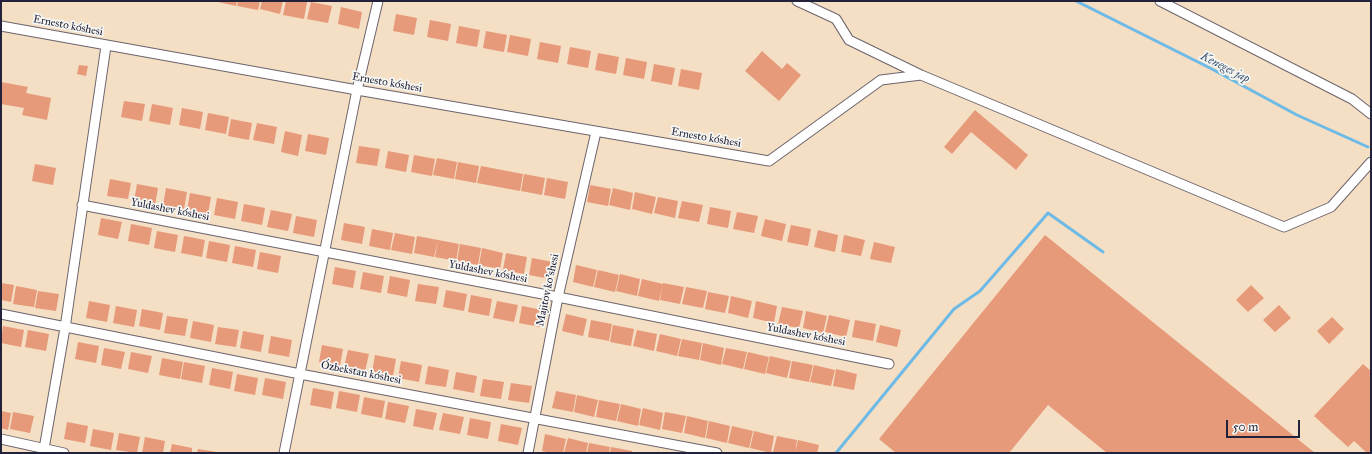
<!DOCTYPE html>
<meta charset="utf-8">
<style>
body{margin:0}
#map{position:relative;width:1372px;height:454px;overflow:hidden;background:#f4dec4;font-family:"IM FELL Great Primer",serif}
canvas{display:block}
.frame{position:absolute;inset:0;border:2px solid #22223b;pointer-events:none}
.scale{position:absolute;left:1226px;top:420px;width:74px;height:18px;box-sizing:border-box;border:2px solid #22223b;border-top:0;padding-left:5px;font-size:12px;line-height:14px;white-space:nowrap;color:#22223b;-webkit-text-stroke:3px #f6f6f2;paint-order:stroke}
</style>
<div id="map">
<canvas width="1372" height="454"></canvas>
<div class="frame"></div>
<div class="scale">50 m</div>
</div>
<script>
const c = document.querySelector('canvas').getContext('2d');
c.lineJoin = 'round';
function toPath(rows) {
  const path = new Path2D();
  for (const r of rows) {
    path.moveTo(r[0], r[1]);
    for (let i = 2; i < r.length; i += 2) path.lineTo(r[i], r[i + 1]);
  }
  return path;
}
function strokePath(path, color, width, dash) {
  c.strokeStyle = color;
  c.lineWidth = width;
  c.lineCap = dash ? 'butt' : 'round';
  c.setLineDash(dash || []);
  c.stroke(path);
}
function paint(path, color) {
  c.fillStyle = color;
  c.fill(path, 'evenodd');
}
function label(font, color, halo, rows, align = 'center') {
  c.font = font + ' "IM FELL Great Primer",serif';
  c.lineWidth = 3.5;
  c.setLineDash([]);
  c.textBaseline = 'middle';
  c.strokeStyle = halo;
  c.fillStyle = color;
  for (const [text, x, y, turn = 0] of rows) {
    c.save();
    c.translate(x, y);
    c.rotate((+turn || 0) * Math.PI / 180);
    c.textAlign = isNaN(turn) ? turn : align;
    if (halo) c.strokeText(text, 0, 0);
    c.fillText(text, 0, 0);
    c.restore();
  }
}
strokePath(toPath([
 [1076,1,1210,68,1297,115,1368,147],
 [836,453,954,309,980,291,1048,213,1103,252]
]), '#6ebae7', 3);
paint(toPath([
 [214,1,237,1,236,6],
 [238,1,260,1,258,10,237,6],
 [262,1,283,1,280,14,260,9],
 [286,1,307,2,304,19,283,15],
 [311,2,332,6,328,23,307,19],
 [341,7,362,12,359,29,338,24],
 [396,14,417,18,414,35,393,31],
 [430,20,451,24,448,41,427,37],
 [459,26,480,30,477,47,456,43],
 [486,31,507,35,504,52,483,48],
 [510,35,531,39,528,56,507,52],
 [540,42,561,46,558,63,537,59],
 [570,47,591,51,588,68,567,64],
 [762,51,782,69,787,63,801,75,779,101,745,71],
 [598,53,619,57,616,74,595,70],
 [626,58,647,62,644,79,623,75],
 [654,64,675,68,672,85,651,81],
 [79,65,88,66,86,76,77,74],
 [681,69,702,73,699,90,678,86],
 [1,82,28,87,26,93,51,98,47,120,22,115,24,108,1,104],
 [124,101,145,104,142,121,121,117],
 [152,104,173,108,170,125,149,121],
 [182,108,203,112,200,129,179,125],
 [975,110,1028,155,1016,170,971,132,952,154,944,147],
 [208,113,229,117,226,134,205,130],
 [231,119,252,123,249,140,228,136],
 [257,123,277,127,274,144,253,140],
 [285,131,302,135,298,156,281,152],
 [308,134,329,138,326,155,305,151],
 [359,146,380,149,377,166,356,163],
 [388,151,409,155,406,172,385,168],
 [414,155,435,159,432,176,411,172],
 [437,158,457,162,454,179,433,175],
 [458,162,479,166,476,183,455,179],
 [35,164,56,168,53,185,32,181],
 [481,166,523,174,520,191,477,183],
 [524,174,545,178,542,195,521,191],
 [547,178,568,182,565,199,544,195],
 [110,179,131,183,128,199,107,196],
 [137,184,158,188,155,205,134,201],
 [590,185,611,189,608,206,587,202],
 [166,188,187,192,184,209,163,205],
 [613,188,633,193,630,210,609,205],
 [635,192,656,197,652,214,632,209],
 [190,193,211,197,208,214,187,210],
 [658,197,678,201,675,218,654,213],
 [217,198,238,202,235,219,214,215],
 [682,201,703,205,699,222,678,218],
 [244,204,265,208,262,225,241,221],
 [710,207,731,211,728,228,707,224],
 [271,210,292,214,288,231,267,227],
 [737,212,758,216,754,233,733,229],
 [296,216,317,220,314,237,293,233],
 [101,218,122,222,118,239,98,235],
 [765,219,786,224,782,241,761,236],
 [344,223,365,227,362,244,341,240],
 [131,224,152,228,149,245,128,241],
 [791,225,811,229,808,246,787,242],
 [372,229,393,233,390,250,369,246],
 [818,230,838,235,835,252,814,247],
 [157,231,178,235,175,252,154,248],
 [395,233,415,237,412,254,391,250],
 [844,235,865,240,861,256,841,252],
 [1045,235,1315,453,1107,453,1048,405,1009,453,896,453,879,439],
 [184,236,205,240,202,257,181,253],
 [417,236,438,240,434,257,414,253],
 [438,240,459,244,456,261,435,257],
 [209,241,230,245,227,262,206,258],
 [874,242,895,247,891,263,870,259],
 [460,244,481,248,478,265,457,261],
 [235,246,256,250,253,267,232,263],
 [482,248,503,253,500,269,479,265],
 [260,252,281,256,278,273,257,269],
 [506,253,527,257,524,274,503,270],
 [532,258,553,262,550,279,529,275],
 [576,265,597,270,593,287,573,282],
 [335,267,356,271,353,288,332,284],
 [598,270,619,275,615,292,594,287],
 [363,272,384,276,381,293,360,289],
 [620,274,640,279,637,296,616,291],
 [390,276,410,280,407,297,387,293],
 [642,279,663,284,659,301,638,296],
 [1,283,14,285,11,302,1,300],
 [663,283,684,287,680,304,660,300],
 [418,284,439,287,436,304,415,301],
 [1251,285,1264,298,1248,312,1236,300],
 [16,286,37,290,34,307,13,304],
 [686,287,707,291,703,308,682,304],
 [446,290,467,294,464,311,443,307],
 [38,291,59,294,56,311,35,308],
 [708,292,729,296,725,313,705,309],
 [471,295,492,299,489,316,468,312],
 [731,296,752,301,748,318,728,313],
 [89,301,110,305,107,322,86,318],
 [497,301,518,305,514,322,493,318],
 [756,301,777,306,774,323,753,318],
 [1279,305,1291,318,1275,332,1263,320],
 [116,306,137,310,134,327,113,323],
 [522,306,543,310,540,327,519,323],
 [782,307,803,311,799,328,778,324],
 [142,309,163,313,160,330,139,326],
 [806,311,827,316,823,333,803,328],
 [566,314,587,319,583,336,562,331],
 [829,315,850,320,846,337,825,332],
 [167,316,188,319,185,336,164,333],
 [1332,317,1344,329,1329,344,1317,331],
 [591,320,612,324,609,341,588,337],
 [855,320,876,324,873,341,852,337],
 [193,321,214,325,211,342,190,338],
 [613,325,634,329,631,346,610,342],
 [880,325,901,330,897,347,876,342],
 [3,326,24,330,21,347,1,343],
 [218,327,239,330,236,347,215,344],
 [28,330,49,334,46,351,25,347],
 [637,330,657,334,654,351,633,346],
 [243,331,264,335,261,352,240,348],
 [660,334,681,339,677,356,656,351],
 [271,336,292,340,289,357,268,353],
 [682,339,702,343,699,360,678,356],
 [78,342,99,346,96,363,75,359],
 [703,343,724,348,721,365,700,360],
 [322,345,343,349,340,366,319,362],
 [104,348,125,352,121,369,101,365],
 [726,348,747,352,743,369,722,364],
 [348,350,369,354,365,371,344,367],
 [131,352,152,356,148,373,128,369],
 [748,352,769,357,765,374,744,369],
 [375,355,396,359,393,376,372,372],
 [770,356,791,361,787,378,766,373],
 [162,358,183,362,180,379,159,375],
 [401,361,422,365,419,382,398,378],
 [792,361,813,365,809,382,789,378],
 [184,362,205,366,202,383,181,379],
 [1363,364,1371,371,1371,453,1367,453,1354,441,1348,447,1314,416],
 [814,365,835,370,831,386,810,382],
 [428,366,449,370,446,387,425,384],
 [212,368,233,372,230,389,209,385],
 [836,369,857,374,854,390,833,386],
 [456,372,477,376,474,393,453,389],
 [237,374,258,378,255,395,234,391],
 [265,378,286,382,283,399,262,395],
 [483,379,504,382,501,399,480,396],
 [511,383,532,386,529,403,508,400],
 [313,388,334,392,331,409,310,405],
 [339,391,360,395,357,412,336,408],
 [556,391,576,395,573,412,552,408],
 [577,395,598,400,594,417,574,412],
 [364,397,385,401,382,418,361,414],
 [599,400,620,404,616,421,596,417],
 [388,402,409,406,405,423,385,419],
 [621,404,641,409,638,426,617,421],
 [643,408,663,413,660,430,639,425],
 [416,409,437,413,433,430,413,426],
 [1,411,11,413,8,430,1,428],
 [13,412,34,416,30,433,10,429],
 [665,412,686,416,682,433,662,429],
 [443,413,464,417,460,434,439,430],
 [687,416,708,421,705,438,684,433],
 [470,418,491,422,488,439,467,435],
 [709,421,730,426,727,443,706,438],
 [67,422,88,426,85,443,64,439],
 [501,424,522,428,518,445,498,441],
 [732,426,753,431,749,448,728,443],
 [93,429,114,433,111,450,90,446],
 [754,431,774,436,771,453,750,448],
 [119,433,140,437,137,453,116,450],
 [545,434,566,439,563,453,551,453,542,451],
 [777,436,797,440,795,453,773,452],
 [145,437,165,441,163,453,142,453],
 [568,438,588,443,586,453,564,453],
 [798,440,819,445,817,453,795,453],
 [589,443,610,447,609,453,587,453],
 [172,444,192,448,192,453,170,453],
 [611,447,632,451,632,453,610,453],
 [198,449,217,452,217,453,197,453]
]), '#e79a79');
const minor = toPath([
 [797,1,836,19,849,40,921,75],
 [1160,1,1352,99,1371,114],
 [1,26,357,90,769,161,881,80,921,75,1284,227,1331,207,1371,162],
 [82,205,558,297,889,364],
 [1,314,300,374,717,453],
 [1,439,64,453],
 [44,449,65,328,106,46],
 [284,453,357,90,378,1],
 [528,453,558,297,596,132]
]);
strokePath(minor, '#6c646b', 11);
strokePath(minor, '#fff', 9);
label('11px', '#22223b', '#f6f6f2', [
 ["Ernesto kóshesi",68,26,11],
 ["Ernesto kóshesi",387,83,10],
 ["Ernesto kóshesi",706,138,10],
 ["Yuldashev kóshesi",170,210,11],
 ["Yuldashev kóshesi",488,272,11],
 ["Majitov ko'shesi",548,290,-78],
 ["Yuldashev kóshesi",806,335,11],
 ["Ózbekstan kóshesi",361,373,11]
]);
label('italic 12px', '#3d5777', '#f6f6f2', [
 ["Keneges jap",1225,68,27]
]);
</script>
